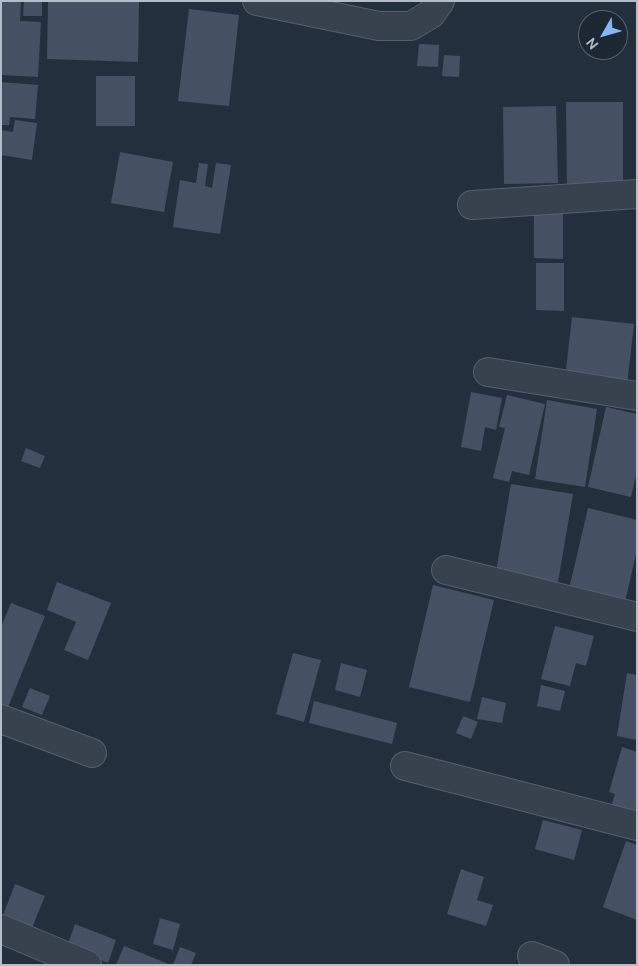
<!DOCTYPE html>
<style>
body{margin:0}
#map{position:relative;width:638px;height:966px;overflow:hidden;background:#242f3e;font-family:Ubuntu,sans-serif}
canvas{display:block}
.frame{position:absolute;inset:0;border:2px solid #b4bcc9;pointer-events:none}
.north{position:absolute;left:578px;top:10px;width:50px;height:50px;box-sizing:border-box;background:#1d2633;border:1px solid #59626f;border-radius:50%;rotate:232deg;font-size:14px;font-weight:700;line-height:20px;text-align:center;color:#b4bcc9}
.north::after{content:'';display:block;margin:auto;width:18px;height:22px;background:#8ab4f8;clip-path:polygon(50% 0,100% 100%,50% 72%,0 100%)}
</style>
<div id="map">
<canvas width="638" height="966"></canvas>
<div class="frame"></div>
<div class="north">N</div>
</div>
<script>
const c = document.querySelector('canvas').getContext('2d');
c.lineJoin = 'round';
function paint(path, color) {
  c.fillStyle = color;
  c.fill(path, 'evenodd');
}
function toPath(rows) {
  const path = new Path2D();
  for (const r of rows) {
    path.moveTo(r[0], r[1]);
    for (let i = 2; i < r.length; i += 2) path.lineTo(r[i], r[i + 1]);
  }
  return path;
}
function strokePath(path, color, width, dash) {
  c.strokeStyle = color;
  c.lineWidth = width;
  c.lineCap = dash ? 'butt' : 'round';
  c.setLineDash(dash || []);
  c.stroke(path);
}
paint(toPath([
 [1,1,21,1,20,21,41,22,38,77,1,75],
 [24,1,42,1,42,16,23,16],
 [48,1,139,1,138,62,47,59],
 [189,9,239,15,229,106,178,101],
 [419,44,439,45,438,67,417,66],
 [444,55,460,56,459,77,442,76],
 [96,76,135,76,135,126,96,126],
 [1,82,38,85,35,119,10,117,9,125,1,125],
 [566,102,623,102,623,187,567,187],
 [556,106,558,183,504,184,503,107],
 [15,120,37,123,32,160,1,155,1,130,13,132],
 [120,152,173,162,164,212,111,203],
 [199,163,208,164,205,186,212,188,216,163,231,165,220,234,173,227,180,180,196,183],
 [534,214,563,214,563,259,534,258],
 [536,263,564,263,564,311,536,310],
 [572,317,634,324,627,385,565,378],
 [471,392,502,398,496,430,485,427,481,451,461,447],
 [507,395,545,404,529,475,512,471,509,482,493,478,505,428,499,427],
 [547,400,597,409,585,487,535,479],
 [606,407,637,414,637,472,631,497,588,487],
 [26,448,45,456,40,468,21,461],
 [511,484,573,494,558,582,496,572],
 [588,508,637,520,637,549,625,602,569,589],
 [57,582,111,603,88,660,64,650,76,622,47,610],
 [433,585,494,600,470,702,409,687],
 [11,603,45,616,8,707,1,704,1,627],
 [555,626,594,636,586,666,576,663,570,686,541,679],
 [293,653,321,660,304,722,276,714],
 [341,663,367,670,360,697,335,690],
 [627,673,637,675,637,740,617,736],
 [541,685,565,691,560,711,537,706],
 [30,688,50,696,42,715,22,707],
 [482,697,506,703,502,723,477,719],
 [314,701,397,723,392,744,309,723],
 [463,716,478,722,471,739,456,733],
 [622,747,637,752,637,815,611,807,615,794,609,792],
 [543,820,582,830,574,860,535,849],
 [626,841,637,845,637,920,603,907],
 [461,869,484,877,477,900,493,905,486,926,447,914],
 [15,884,45,896,31,930,2,918],
 [160,918,180,924,173,950,153,944],
 [75,924,116,940,108,963,67,947],
 [124,946,171,965,116,965],
 [180,947,196,953,191,965,173,965]
]), '#455162');
const minor = toPath([
 [257,1,379,26,411,26,431,14,440,1],
 [472,205,637,194],
 [488,372,637,396],
 [446,570,637,617],
 [1,719,92,753],
 [405,766,637,826],
 [1,929,87,965],
 [532,956,555,965]
]);
strokePath(minor, '#565f6c', 30);
strokePath(minor, '#38414e', 28);
</script>
